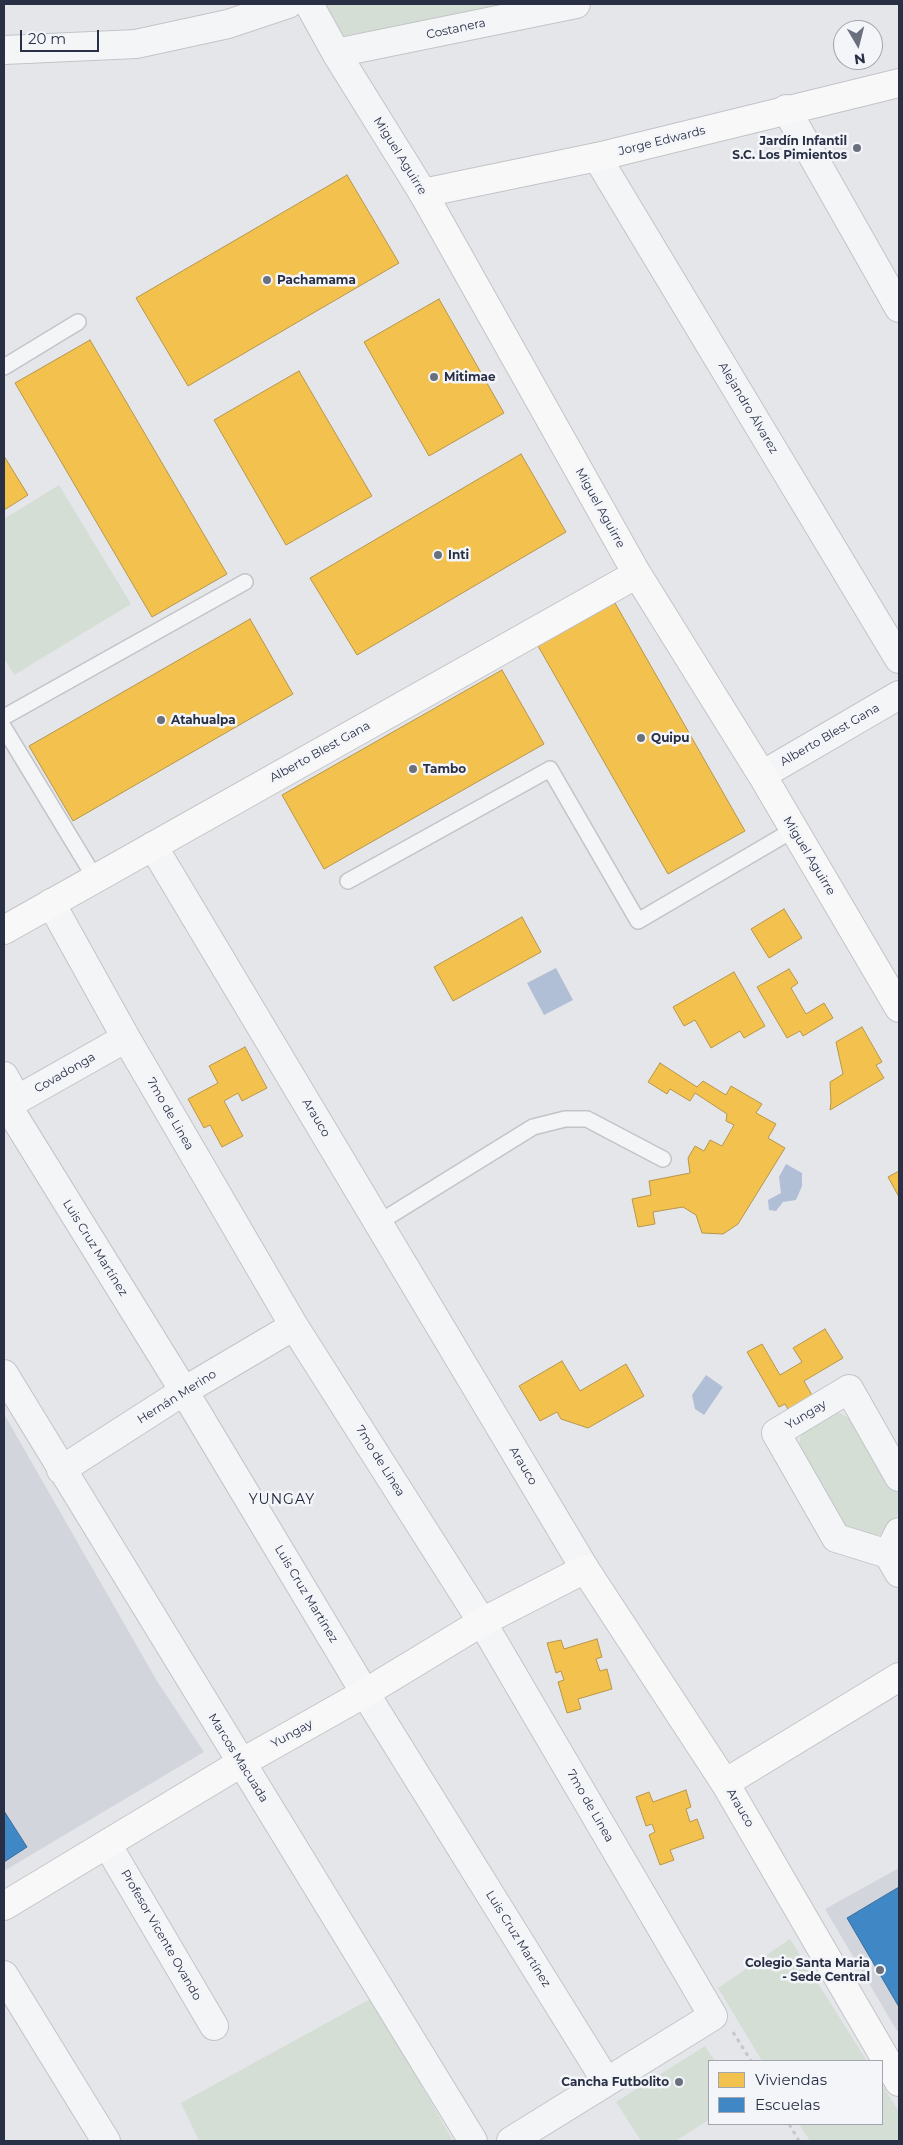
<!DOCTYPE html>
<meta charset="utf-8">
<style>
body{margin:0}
#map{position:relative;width:903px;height:2145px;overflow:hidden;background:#e5e6ea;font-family:Montserrat,sans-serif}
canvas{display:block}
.frame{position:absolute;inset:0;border:5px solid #293046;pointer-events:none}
.legend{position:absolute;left:708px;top:2060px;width:175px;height:65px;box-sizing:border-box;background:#f3f5f9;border:1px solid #a2a6b1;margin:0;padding:6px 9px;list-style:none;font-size:15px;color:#293046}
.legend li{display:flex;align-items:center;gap:10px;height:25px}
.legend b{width:25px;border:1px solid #a2a6b1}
.north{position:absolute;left:833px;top:20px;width:50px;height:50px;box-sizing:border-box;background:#f3f5f9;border:1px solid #a2a6b1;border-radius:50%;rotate:172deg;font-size:14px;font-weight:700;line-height:20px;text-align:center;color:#293046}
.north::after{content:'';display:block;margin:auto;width:18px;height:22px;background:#6b707f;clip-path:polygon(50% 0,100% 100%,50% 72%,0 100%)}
.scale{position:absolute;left:20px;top:30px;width:79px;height:22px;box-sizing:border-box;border:2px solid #293046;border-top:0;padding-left:6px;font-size:15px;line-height:18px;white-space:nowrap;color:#293046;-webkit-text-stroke:4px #f3f5f9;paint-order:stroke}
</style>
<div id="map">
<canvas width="903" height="2145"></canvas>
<div class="frame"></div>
<ul class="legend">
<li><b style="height:14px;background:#f2c14e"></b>Viviendas</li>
<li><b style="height:14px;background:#3f88c5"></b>Escuelas</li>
</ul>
<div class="north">N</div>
<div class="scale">20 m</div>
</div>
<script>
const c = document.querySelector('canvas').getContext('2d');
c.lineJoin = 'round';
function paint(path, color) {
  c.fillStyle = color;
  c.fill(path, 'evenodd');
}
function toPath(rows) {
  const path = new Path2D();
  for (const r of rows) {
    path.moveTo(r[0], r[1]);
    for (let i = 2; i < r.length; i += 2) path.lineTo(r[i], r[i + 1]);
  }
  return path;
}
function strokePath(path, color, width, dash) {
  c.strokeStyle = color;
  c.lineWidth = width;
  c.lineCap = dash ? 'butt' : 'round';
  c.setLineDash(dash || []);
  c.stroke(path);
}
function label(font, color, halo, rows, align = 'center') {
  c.font = font + ' Montserrat,sans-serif';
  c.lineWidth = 5;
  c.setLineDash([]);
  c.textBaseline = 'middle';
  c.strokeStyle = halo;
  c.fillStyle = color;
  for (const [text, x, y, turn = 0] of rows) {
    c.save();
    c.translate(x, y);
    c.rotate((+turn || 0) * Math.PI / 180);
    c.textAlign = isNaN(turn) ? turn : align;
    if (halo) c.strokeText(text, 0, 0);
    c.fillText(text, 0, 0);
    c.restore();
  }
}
paint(toPath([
 [4,1414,157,1681,204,1752,4,1871],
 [899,1868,899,2030,897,2031,825,1909]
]), '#d3d5dd');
paint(toPath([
 [319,4,527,4,337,37],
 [59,485,131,604,14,675,4,658,4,519],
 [825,1411,840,1413,858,1424,899,1495,898,1513,889,1533,869,1537,843,1530,799,1445,802,1427],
 [790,1939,867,2061,762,2061,718,1988],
 [372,1998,453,2141,199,2141,181,2103],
 [705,2046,715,2061,709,2061,709,2120,675,2141,641,2141,616,2102],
 [882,2084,899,2112,899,2141,810,2141,799,2124,882,2124]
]), '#d4ded5');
paint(toPath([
 [556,968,573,1000,544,1015,527,983],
 [786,1164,802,1173,802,1186,796,1200,783,1202,776,1211,769,1210,768,1200,781,1193,779,1177],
 [706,1375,723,1387,704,1415,695,1409,692,1395]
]), '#b1bfd6');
const homes = toPath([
 [347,175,399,263,188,386,136,298,347,175],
 [439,299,504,413,429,456,364,342,439,299],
 [90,340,227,574,152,617,15,383,90,340],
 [299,371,372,496,286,545,214,420,299,371],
 [521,454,566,532,357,655,310,578,521,454],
 [4,456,28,495,4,510,4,456],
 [615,603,745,831,668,874,538,646,615,603],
 [250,619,293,694,73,821,29,746,250,619],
 [502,670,544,744,324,869,282,795,502,670],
 [784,909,802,938,769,958,751,929,784,909],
 [522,917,541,952,453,1001,434,967,522,917],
 [789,969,798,983,791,988,806,1014,824,1003,833,1018,803,1036,800,1031,787,1038,757,987,789,969],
 [734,972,765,1026,744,1038,740,1031,711,1048,695,1020,684,1026,673,1007,734,972],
 [862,1027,882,1062,876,1065,884,1078,830,1110,831,1102,830,1082,843,1074,836,1042,862,1027],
 [245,1047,267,1088,242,1101,238,1093,224,1101,243,1136,222,1147,210,1125,204,1128,188,1099,218,1083,209,1066,245,1047],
 [660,1063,697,1087,703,1081,726,1095,731,1086,762,1104,756,1113,776,1124,768,1138,785,1148,738,1224,723,1234,702,1233,696,1215,683,1207,653,1212,655,1224,638,1227,632,1199,651,1195,649,1181,690,1173,688,1158,695,1146,704,1151,710,1140,722,1146,734,1125,726,1121,727,1114,695,1093,690,1101,670,1089,667,1094,648,1082,660,1063],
 [899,1171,899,1197,888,1177,899,1171],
 [825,1329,843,1358,804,1381,813,1397,789,1411,785,1404,779,1407,747,1352,762,1344,780,1375,802,1362,793,1348,825,1329],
 [562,1361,580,1391,626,1364,644,1396,588,1428,561,1419,557,1412,540,1421,519,1386,562,1361],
 [597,1639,602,1657,596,1659,600,1671,607,1669,612,1689,578,1699,581,1709,567,1713,558,1682,564,1680,561,1671,556,1673,547,1643,561,1640,564,1649,597,1639],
 [686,1790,691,1807,686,1809,690,1822,697,1819,704,1838,670,1850,674,1860,660,1865,649,1835,655,1832,652,1824,646,1826,636,1797,649,1792,653,1802,686,1790]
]);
paint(homes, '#f2c14e');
strokePath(homes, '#b6964c', 1);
const schools = toPath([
 [4,1811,27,1847,4,1862,4,1811],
 [899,1887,899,2007,847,1918,899,1887]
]);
paint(schools, '#3f88c5');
strokePath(schools, '#386e9f', 1);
const lane = toPath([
 [4,367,78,322],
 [4,717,245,582],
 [4,728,95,878],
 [348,881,550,769,638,921,793,830],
 [378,1223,533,1127,565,1119,587,1119,663,1159]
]);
const street = toPath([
 [309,4,336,53,423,193],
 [4,50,136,44,228,24,288,4],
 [336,53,576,4],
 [786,109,899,308],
 [597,157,899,659],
 [762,775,899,695],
 [153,846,585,1569],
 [51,903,126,1038,294,1326,482,1622,713,2016,511,2141],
 [4,1076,17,1100],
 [7,1105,184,1391,365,1693,606,2081],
 [4,1107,126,1038],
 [4,1374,473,2141],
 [61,1470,184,1391,294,1326],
 [899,1477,849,1389,776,1433,836,1538,888,1554,899,1573],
 [888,1554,899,1532],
 [107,1844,214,2026],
 [4,1975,106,2141]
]);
const secondary = toPath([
 [899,83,597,157,423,193,637,574,762,775,899,1008],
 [4,930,637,574],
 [725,1783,899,1677],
 [4,1906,241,1763,365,1693,482,1622,585,1569,725,1783,899,2082]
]);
strokePath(lane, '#c3c4c8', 18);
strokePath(street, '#c3c4c8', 30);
strokePath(secondary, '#c3c4c8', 30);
strokePath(toPath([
 [733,2032,751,2061],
 [789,2124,799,2141]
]), '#c6c7cd', 3, [4, 4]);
strokePath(lane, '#f4f5f7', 15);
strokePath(street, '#f4f5f7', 28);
strokePath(secondary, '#f8f8f8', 28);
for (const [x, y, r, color] of [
 [857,148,5,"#6b707f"],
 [267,280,5,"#6b707f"],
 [434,377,5,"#6b707f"],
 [438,555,5,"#6b707f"],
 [161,720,5,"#6b707f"],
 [641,738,5,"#6b707f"],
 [413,769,5,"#6b707f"],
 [880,1970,5,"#6b707f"],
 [679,2082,5,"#6b707f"]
]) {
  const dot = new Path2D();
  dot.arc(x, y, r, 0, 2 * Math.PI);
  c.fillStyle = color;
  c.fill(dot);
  strokePath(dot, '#f3f5f9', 2);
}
label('12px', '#293046', '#f3f5f9', [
 ["Costanera",456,29,-12],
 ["Jorge Edwards",662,141,-14],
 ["Miguel Aguirre",400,156,58],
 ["Alejandro Álvarez",748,408,59],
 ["Miguel Aguirre",600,508,61],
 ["Alberto Blest Gana",830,735,-30],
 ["Alberto Blest Gana",320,752,-29],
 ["Miguel Aguirre",809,856,59],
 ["Covadonga",65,1073,-30],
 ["7mo de Linea",170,1114,60],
 ["Arauco",316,1118,59],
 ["Luis Cruz Martínez",95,1248,58],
 ["Hernán Merino",177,1397,-32],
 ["Yungay",806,1415,-31],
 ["7mo de Linea",380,1461,58],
 ["Arauco",523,1466,59],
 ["Luis Cruz Martínez",306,1594,59],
 ["Yungay",292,1734,-29],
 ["Marcos Macuada",238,1758,58],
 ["7mo de Linea",590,1806,60],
 ["Arauco",740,1808,60],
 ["Profesor Vicente Ovando",161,1935,60],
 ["Luis Cruz Martínez",518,1939,58]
]);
label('bold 12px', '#293046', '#f3f5f9', [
 ["Jardín Infantil",847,141,"right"],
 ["S.C. Los Pimientos",847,155,"right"],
 ["Pachamama",277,280],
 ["Mitimae",444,377],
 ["Inti",448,555],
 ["Atahualpa",171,720],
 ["Quipu",651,738],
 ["Tambo",423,769],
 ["Colegio Santa Maria",870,1963,"right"],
 ["- Sede Central",870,1977,"right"],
 ["Cancha Futbolito",669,2082,"right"]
], 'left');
c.letterSpacing = '1px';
label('14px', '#1b2137', '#f3f5f9', [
 ["YUNGAY",282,1500]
]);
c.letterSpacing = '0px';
</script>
